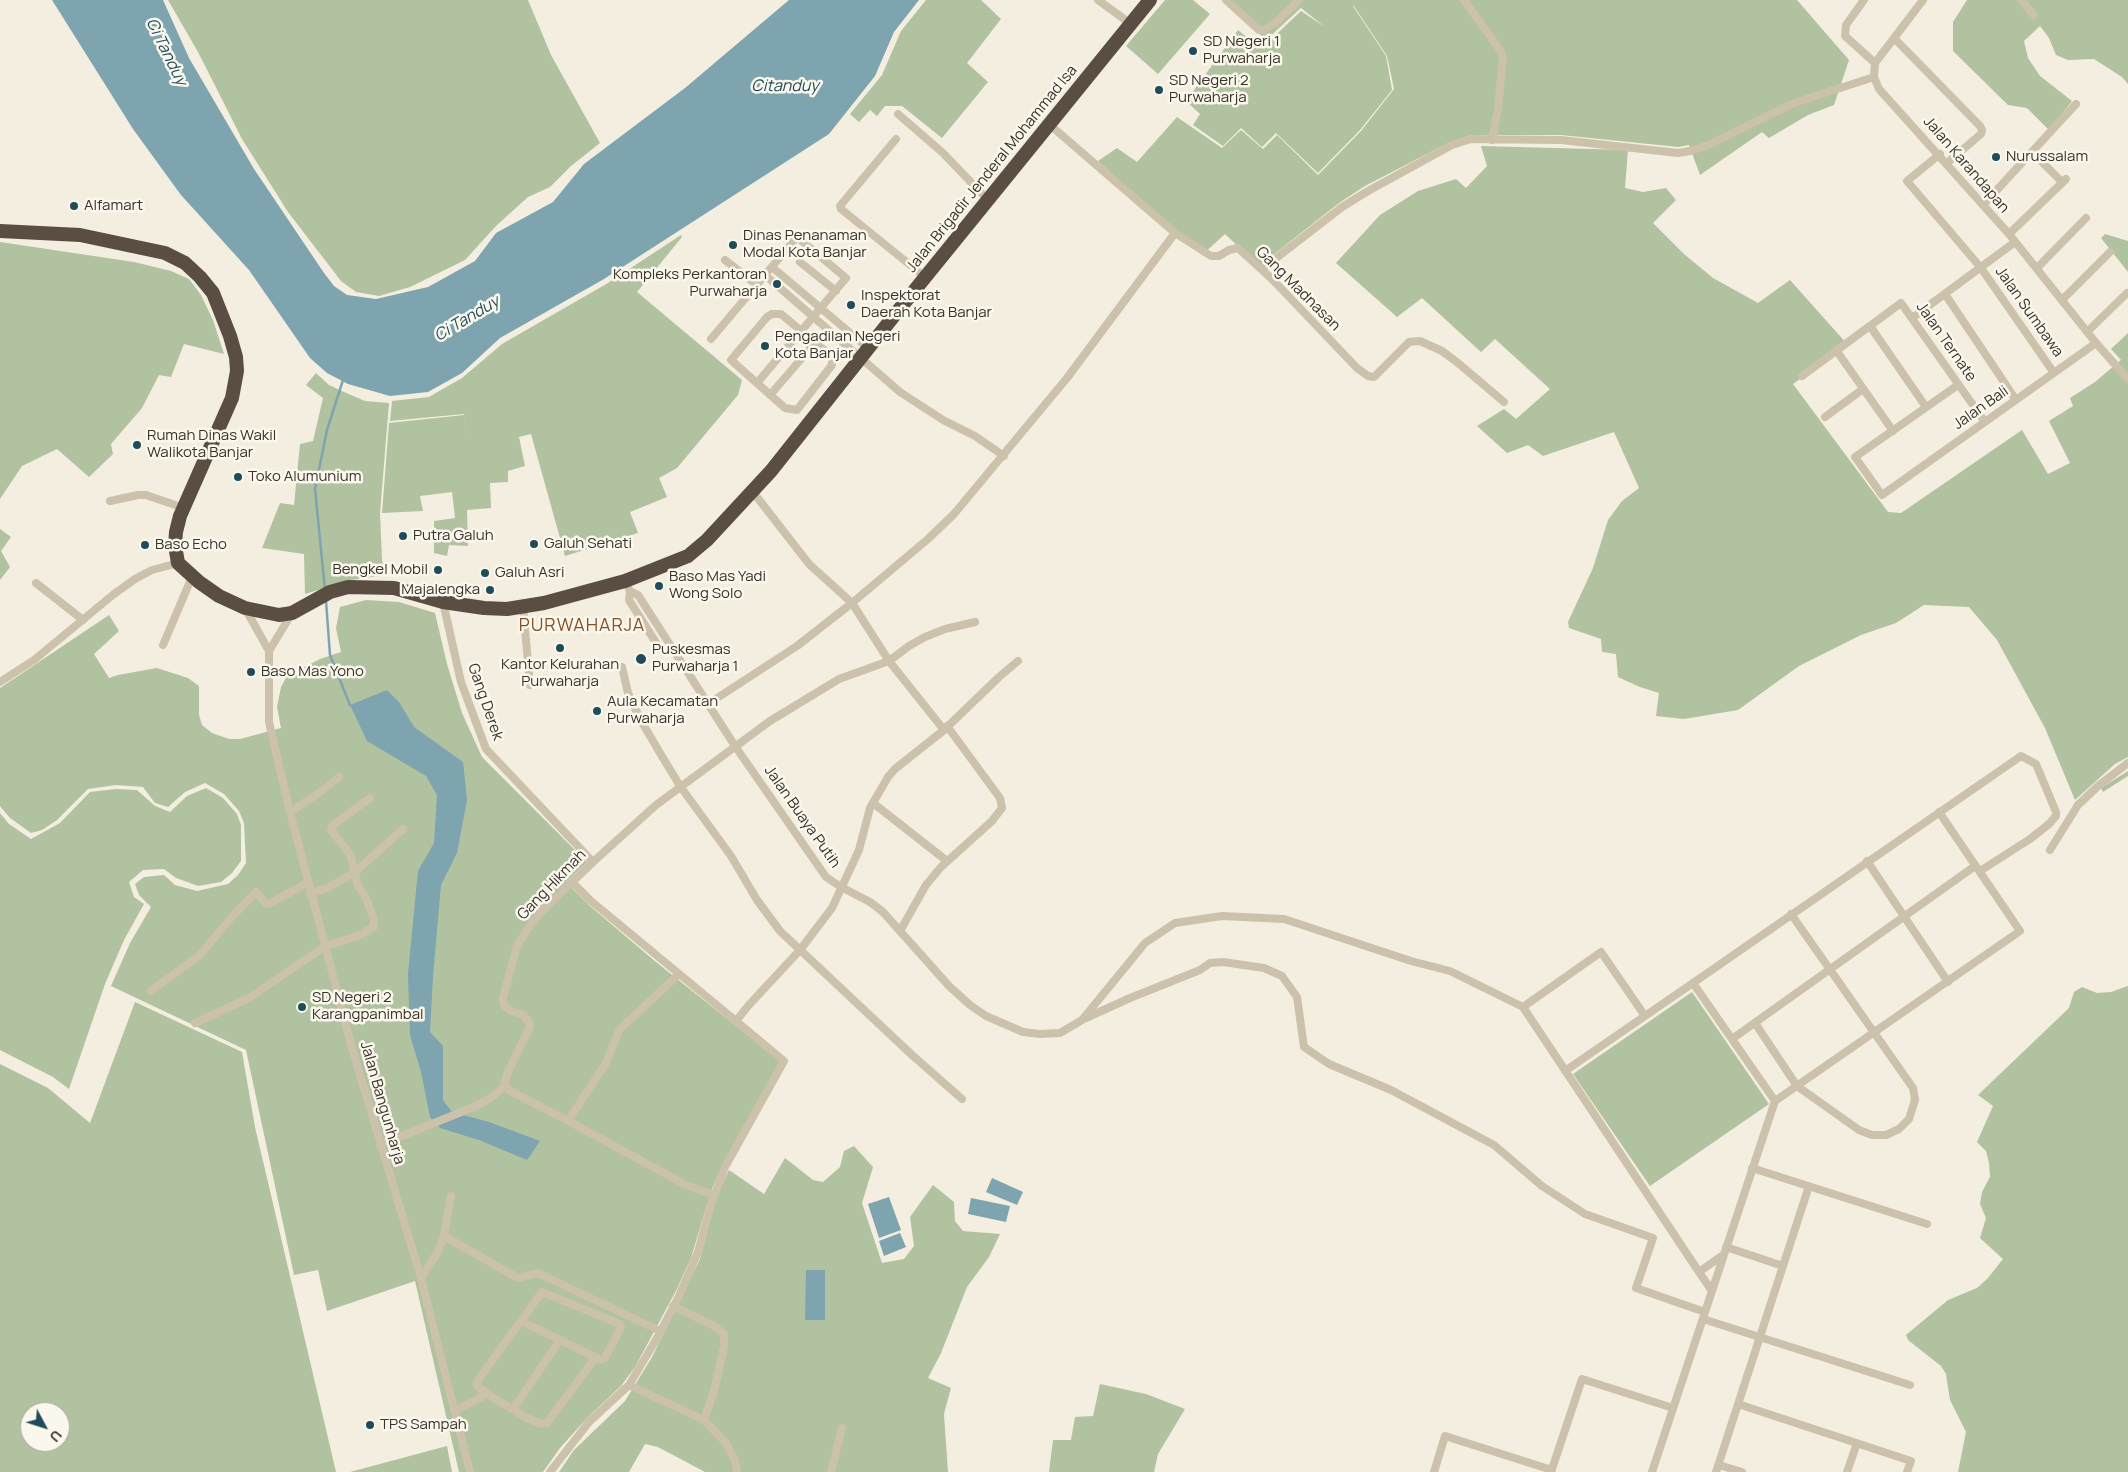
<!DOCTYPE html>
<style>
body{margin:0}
#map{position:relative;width:2128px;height:1472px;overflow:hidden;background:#f3eee0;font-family:Manrope,sans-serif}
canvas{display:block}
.north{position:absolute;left:20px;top:1402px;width:50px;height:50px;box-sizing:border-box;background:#faf7ec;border:1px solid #ada89e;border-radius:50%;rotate:130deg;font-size:14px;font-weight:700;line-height:20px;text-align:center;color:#39322a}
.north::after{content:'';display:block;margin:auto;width:18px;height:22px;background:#204b5b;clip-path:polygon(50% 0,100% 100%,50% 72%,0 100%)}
</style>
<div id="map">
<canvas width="2128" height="1472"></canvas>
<div class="north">U</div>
</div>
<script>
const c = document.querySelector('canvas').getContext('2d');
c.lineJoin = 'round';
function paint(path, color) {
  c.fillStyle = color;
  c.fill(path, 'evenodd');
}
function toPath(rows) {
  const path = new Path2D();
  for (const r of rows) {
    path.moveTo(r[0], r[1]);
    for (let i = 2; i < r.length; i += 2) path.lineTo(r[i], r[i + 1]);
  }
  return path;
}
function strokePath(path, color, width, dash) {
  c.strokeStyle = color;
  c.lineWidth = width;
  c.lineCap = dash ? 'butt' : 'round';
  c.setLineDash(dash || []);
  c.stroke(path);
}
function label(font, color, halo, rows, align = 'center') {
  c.font = font + ' Manrope,sans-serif';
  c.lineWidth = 5;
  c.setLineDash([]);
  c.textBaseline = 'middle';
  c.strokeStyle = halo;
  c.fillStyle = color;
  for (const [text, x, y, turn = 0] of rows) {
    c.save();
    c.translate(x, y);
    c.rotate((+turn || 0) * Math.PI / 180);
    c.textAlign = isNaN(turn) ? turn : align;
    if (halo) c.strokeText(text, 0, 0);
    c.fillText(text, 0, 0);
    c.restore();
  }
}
paint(toPath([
 [168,0,528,0,551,55,600,143,571,166,550,187,528,197,496,226,465,260,410,287,379,296,356,292,341,281,288,212,242,139,198,52],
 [926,0,981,0,1001,19,967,63,988,82,942,138,902,106,885,106,877,116,870,110,859,122,850,114,882,75,901,31],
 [1165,0,1193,0,1210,14,1158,74,1126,46],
 [1222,0,1797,0,1849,60,1834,105,1808,115,1769,138,1762,132,1700,175,1689,145,1678,147,1561,135,1471,135,1450,142,1365,186,1339,203,1259,266,1225,234,1202,255,1098,161,1117,148,1137,162,1177,117,1222,148,1241,130,1263,149,1277,135,1318,175,1361,131,1394,89,1387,56,1354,6,1353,6,1325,27,1353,6,1386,56,1392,90,1360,130,1318,173,1276,133,1262,147,1241,128,1223,146,1193,125,1200,114,1186,101,1238,30,1261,49,1301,11,1325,27,1301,8,1266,40],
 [1967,0,2128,0,2128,84,2122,77,2094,59,2068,60,2056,55,2049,38,2040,26,2024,41,2028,58,2040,76,2072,101,2049,130,2027,108,2008,105,1953,51,1953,22],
 [1481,146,1628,150,1625,188,1643,192,1666,188,1676,200,1653,223,1684,254,1713,278,1758,303,1790,280,1848,345,1793,384,1888,512,1901,513,2022,430,2048,474,2070,463,2049,421,2073,406,2070,398,2095,382,2121,360,2111,349,2128,333,2128,757,2115,764,2075,800,2045,728,1997,640,1969,607,1924,605,1896,623,1861,635,1799,666,1738,710,1684,719,1656,716,1659,693,1640,687,1618,677,1616,654,1602,652,1601,639,1569,628,1568,622,1593,568,1608,520,1622,501,1639,488,1614,432,1543,456,1528,445,1507,453,1477,426,1504,409,1516,419,1550,389,1495,339,1481,352,1422,298,1397,317,1336,263,1380,215,1418,191,1456,179,1466,188,1487,166],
 [2105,234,2128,241,2128,272,2101,238],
 [681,235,682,237,637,292,742,380,738,395,677,468,659,478,667,497,630,512,638,533,565,556,531,434,519,437,525,466,508,471,508,482,490,483,491,508,467,510,468,546,449,545,447,556,434,553,434,521,455,518,452,492,420,496,423,511,382,513,389,423,464,415,468,450,464,414,390,421,392,401,429,397,462,378,502,344,608,283],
 [0,242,134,262,171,271,189,279,201,295,213,320,224,354,184,344,171,377,159,375,142,408,111,444,113,454,89,477,57,449,22,466,0,499],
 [316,373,329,385,344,392,365,401,389,403,380,513,382,560,385,575,351,580,305,594,304,554,262,548,280,503,294,505,300,444,313,441,323,398,306,385],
 [0,529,11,537,1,551,10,567,0,580],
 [366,600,399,602,435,613,447,664,462,713,482,757,587,862,566,882,590,906,656,962,780,1061,722,1166,711,1191,691,1258,677,1289,635,1367,621,1386,588,1417,560,1448,543,1472,459,1472,415,1281,327,1311,318,1270,294,1275,246,1050,111,986,130,943,151,907,139,895,135,884,144,877,164,875,175,885,197,891,228,884,238,875,246,863,244,823,239,811,224,794,205,783,185,792,168,807,155,803,143,787,116,785,88,789,57,820,42,830,31,833,10,818,0,806,0,688,109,615,119,631,94,654,109,678,118,675,157,668,188,678,199,686,199,715,202,725,212,733,229,739,240,739,281,728,277,707,281,687,287,676,320,659,341,652,336,628,340,607],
 [2128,771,2128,776,2103,792,2101,788],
 [206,788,223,798,237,814,241,825,241,861,232,873,221,882,198,886,176,878,164,869,143,870,129,882,134,897,144,904,124,940,105,984,69,1089,53,1077,0,1050,0,813,9,824,31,839,60,823,90,792,116,789,137,790,155,806,170,812,187,796],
 [2128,986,2128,1472,1958,1472,1966,1432,1950,1400,1946,1374,1941,1366,1908,1340,1906,1335,1948,1300,1977,1288,1988,1278,2003,1259,1980,1238,1986,1218,1980,1204,1982,1192,1990,1177,1989,1163,1986,1151,1977,1142,1993,1106,1978,1095,2069,1008,2074,992,2082,987,2097,993,2111,992],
 [1692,992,1769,1104,1650,1186,1573,1074],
 [135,1002,242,1052,255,1127,336,1472,0,1472,0,1064,48,1088,90,1123],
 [30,1412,60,1412,60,1442,30,1442],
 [854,1146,873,1167,862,1203,882,1263,904,1259,914,1246,910,1217,933,1185,954,1202,955,1221,963,1231,1000,1234,989,1257,967,1287,941,1353,928,1378,951,1388,944,1414,948,1472,705,1472,658,1447,645,1444,629,1472,559,1472,574,1450,625,1401,652,1357,700,1259,717,1195,729,1170,764,1194,785,1158,813,1180,823,1182,840,1167,844,1151],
 [1100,1384,1146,1394,1185,1409,1158,1454,1154,1472,1049,1472,1053,1440,1071,1440,1075,1417,1093,1416],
 [447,1446,452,1472,350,1472]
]), '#b0c29f');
paint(toPath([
 [52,0,163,0,189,58,254,169,324,273,334,286,347,295,376,299,428,287,475,261,496,233,553,202,584,164,685,88,789,0,919,0,894,32,875,76,829,134,604,279,500,338,462,373,428,392,390,396,348,384,327,373,310,358,249,270,181,195,133,129],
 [387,690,399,702,414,727,463,762,467,800,457,853,441,885,433,976,430,1032,443,1046,443,1100,452,1112,489,1122,540,1141,527,1160,479,1140,440,1128,430,1117,421,1072,410,1035,408,974,418,871,434,843,437,795,426,776,367,741,350,705],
 [992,1178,1023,1192,1017,1205,986,1192],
 [889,1197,901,1230,879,1238,868,1204],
 [971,1198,1010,1206,1006,1222,968,1214],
 [900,1233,906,1247,884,1256,879,1241],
 [806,1270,825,1270,825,1320,805,1320]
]), '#7ea4b0');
strokePath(toPath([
 [325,590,315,489,327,430,343,380],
 [326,601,330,655,350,705]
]), '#7ea4b0', 2.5);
strokePath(toPath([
 [1098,0,1131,24],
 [1226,0,1259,30,1264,30,1275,23,1299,0],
 [1464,0,1500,50,1503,58,1498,109,1492,140],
 [1864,0,1846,25,1845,36,1875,63],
 [1923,0,1875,63,1874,77,1879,89,2009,234,2096,343,2128,379],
 [2021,0,2034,15],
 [1894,38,1980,126,1982,130,1981,134,1947,163],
 [898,114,943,153,988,200],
 [1050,125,1175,233,1211,256,1219,256,1229,250,1238,248,1272,279,1357,368,1368,376,1374,377,1409,342,1420,341,1442,351,1458,363,1504,402],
 [896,139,855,188,840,206,841,209,925,277],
 [2032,152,2062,182],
 [1940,154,1907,181,1981,268,2054,373],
 [1983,205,2076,104],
 [2009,234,2066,179],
 [725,260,757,285],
 [800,262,836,291],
 [772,267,868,348],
 [2037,268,2086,218],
 [1262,269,1342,207,1368,191,1452,145,1471,139,1561,140,1678,153,1690,151,1706,146,1794,103,1874,77],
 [765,275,900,392,943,420,975,436,1004,456],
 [1945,294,2016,400],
 [2062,300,2110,252],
 [772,314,781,314,830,355,832,360,832,365,797,410,785,408,731,360,767,317,772,314],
 [1912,318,2015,242],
 [1870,326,1926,407],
 [2087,332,2127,293],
 [711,339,797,237,846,278,757,383],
 [1836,350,1893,431],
 [1802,376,1901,303,1985,422],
 [1958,385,1855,457,1882,495,2096,343],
 [770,395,815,343],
 [1825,417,1863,389],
 [753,492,809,564,852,603,889,661,944,730],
 [110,501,138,495,146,495,184,508],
 [36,583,83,620],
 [628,587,630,591,629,600,660,649,673,651],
 [630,591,638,595,735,746,826,877,841,887,870,902,883,912,949,986,970,1005,986,1016,1023,1032,1040,1034,1060,1033,1082,1020,1145,943,1175,923,1222,916,1284,919,1411,961,1450,971,1523,1007,1699,1272,1723,1255],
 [443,602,461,682,486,749,593,862],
 [523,606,530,685],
 [245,608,269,651,269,722,290,812,352,1048,421,1278,470,1472],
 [163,645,192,577],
 [269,651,292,613],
 [622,667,628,693,640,719,660,753,680,786,731,856,757,900,780,931,912,1055,962,1099],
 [0,682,34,660,114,594,135,579,152,570,178,563],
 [708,704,797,646,852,603,928,539,954,514,1067,378,1175,233],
 [873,803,947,861],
 [290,812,319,793,339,777],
 [2050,850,2078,805,2098,786,2128,763],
 [1867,861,1948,982],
 [572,882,591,901,736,1021],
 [310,894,329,887,354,873,403,829],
 [900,931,926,885,941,867,992,821,1002,808,1000,798,947,726],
 [151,991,200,955,230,919,256,892,265,903,269,904,307,883],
 [1523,1007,1601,952,1645,1016],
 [1086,1018,1130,998,1200,970,1210,963,1223,962,1264,968,1282,976,1297,997,1304,1047,1329,1064,1391,1090,1494,1145,1542,1186,1585,1214,1653,1238,1636,1288,1705,1312],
 [195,1023,249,998,324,947,360,935,374,927,374,920,366,898,358,886,350,854,331,830,333,825,370,798],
 [1755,1023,1797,1086,1859,1130,1872,1135,1886,1135,1899,1129,1909,1119,1915,1100,1913,1088,1791,914],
 [1732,1039,1975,866],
 [1565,1071,1693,983],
 [505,1086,505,1081,508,1072,530,1027,529,1022,523,1015,509,1010,504,1005,503,998,517,946,529,927,542,911,593,862,656,805,770,721,839,679,889,661,909,646,925,637,945,629,975,622],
 [505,1086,510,1091,561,1117,686,1185,714,1195],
 [1775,1101,1693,983,2021,756,2036,764,2056,812,2056,816,2049,824,2030,839,1980,871],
 [568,1121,606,1063,619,1030,679,974],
 [380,1145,476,1106,492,1097,505,1086],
 [1752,1168,1927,1224],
 [444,1236,518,1278,538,1273,660,1331],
 [1726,1247,1783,1266],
 [1699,1272,1712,1291],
 [421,1278,437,1253,444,1236,451,1196],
 [673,1306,714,1326,724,1334,724,1347,714,1391,704,1420],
 [1703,1319,1910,1385],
 [521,1321,601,1360,605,1358,621,1327,620,1324,542,1292,478,1380,477,1384,478,1387,492,1397,527,1418,541,1424,547,1423,595,1358],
 [629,1385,704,1420,726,1443,735,1460,737,1472],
 [1738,1404,1911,1461,1907,1472],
 [513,1409,560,1340],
 [454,1411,487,1394],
 [1719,1465,1742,1472],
 [550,1472,589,1422,629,1385,657,1338,679,1296,698,1252,711,1204,725,1167,784,1061,736,1021,748,1006,800,950,832,908,859,850,870,808,888,777,895,769,944,730,999,677,1018,661],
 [831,1472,842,1428],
 [1434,1472,1445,1436,1552,1470],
 [1551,1472,1582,1379,1673,1408],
 [1652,1472,1775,1101,2020,931,1939,812],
 [1716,1472,1809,1186],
 [1847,1472,1857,1443]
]), '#ccc1ab', 8);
strokePath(toPath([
 [0,231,80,235,165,253,185,263,200,277,213,293,230,336,236,357,237,371,232,398,180,516,176,532,175,545,178,563,199,582,219,596,245,608,279,615,292,613,330,592,348,587,394,588,443,602,484,608,507,609,544,603,625,581,688,556,707,540,771,471,901,307,1150,0]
]), '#5a4e42', 14);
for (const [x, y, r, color] of [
 [1193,51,5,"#204b5b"],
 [1159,90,5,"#204b5b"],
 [1996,157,5,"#204b5b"],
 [74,206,5,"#204b5b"],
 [733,245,5,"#204b5b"],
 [777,284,5,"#204b5b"],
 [851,305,5,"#204b5b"],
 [765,346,5,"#204b5b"],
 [137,445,5,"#204b5b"],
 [238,477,5,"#204b5b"],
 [403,536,5,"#204b5b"],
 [534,544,5,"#204b5b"],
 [145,545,5,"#204b5b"],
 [438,570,5,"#204b5b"],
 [485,573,5,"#204b5b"],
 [659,586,5,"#204b5b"],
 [490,590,5,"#204b5b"],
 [560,648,5,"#204b5b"],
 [641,659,6,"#204b5b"],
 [251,672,5,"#204b5b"],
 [597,711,5,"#204b5b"],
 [302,1007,5,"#204b5b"],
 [370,1425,5,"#204b5b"]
]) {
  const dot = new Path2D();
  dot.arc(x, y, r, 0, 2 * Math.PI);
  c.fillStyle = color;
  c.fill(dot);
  strokePath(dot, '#faf7ec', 2);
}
label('15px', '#39322a', '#faf7ec', [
 ["SD Negeri 1",1203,42],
 ["Purwaharja",1203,59],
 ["SD Negeri 2",1169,81],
 ["Purwaharja",1169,98],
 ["Nurussalam",2006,157],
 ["Alfamart",84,206],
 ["Dinas Penanaman",743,236],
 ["Modal Kota Banjar",743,253],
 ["Kompleks Perkantoran",767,275,"right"],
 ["Purwaharja",767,292,"right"],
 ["Inspektorat",861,296],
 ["Daerah Kota Banjar",861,313],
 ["Pengadilan Negeri",775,337],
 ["Kota Banjar",775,354],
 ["Rumah Dinas Wakil",147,436],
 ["Walikota Banjar",147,453],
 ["Toko Alumunium",248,477],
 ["Putra Galuh",413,536],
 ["Galuh Sehati",544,544],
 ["Baso Echo",155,545],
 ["Bengkel Mobil",428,570,"right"],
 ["Galuh Asri",495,573],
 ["Baso Mas Yadi",669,577],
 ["Wong Solo",669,594],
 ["Majalengka",480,590,"right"],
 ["Puskesmas",652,650],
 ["Purwaharja 1",652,667],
 ["Kantor Kelurahan",560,665,"center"],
 ["Purwaharja",560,682,"center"],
 ["Baso Mas Yono",261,672],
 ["Aula Kecamatan",607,702],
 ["Purwaharja",607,719],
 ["SD Negeri 2",312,998],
 ["Karangpanimbal",312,1015],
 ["TPS Sampah",380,1425]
], 'left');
label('15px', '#39322a', '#faf7ec', [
 ["Jalan Karandapan",1966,165,49],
 ["Jalan Brigadir Jenderal Mohammad Isa",992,169,-51],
 ["Gang Madnasan",1298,289,45],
 ["Jalan Sumbawa",2029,312,55],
 ["Jalan Ternate",1946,342,55],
 ["Jalan Bali",1981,408,-35],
 ["Gang Derek",485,702,71],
 ["Jalan Buaya Putih",802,817,55],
 ["Gang Hikmah",552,885,-46],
 ["Jalan Bangunharja",382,1103,74]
]);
label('italic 16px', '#204b5b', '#faf7ec', [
 ["Ci Tanduy",166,52,64],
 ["Citanduy",785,87],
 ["Ci Tanduy",467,319,-31]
]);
c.letterSpacing = '1px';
label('18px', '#885023', '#faf7ec', [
 ["PURWAHARJA",582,626]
]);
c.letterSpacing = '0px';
</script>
